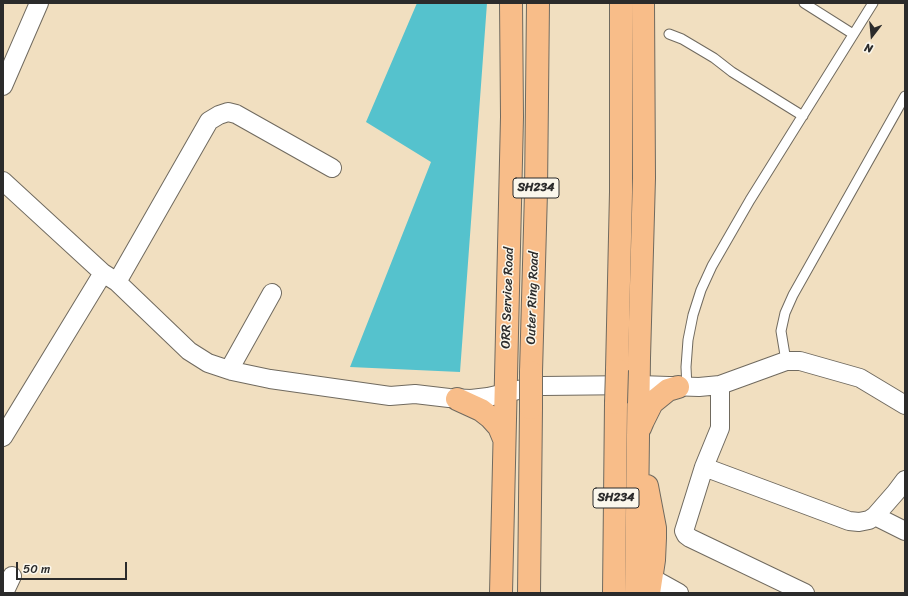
<!DOCTYPE html>
<style>
body{margin:0}
#map{position:relative;width:908px;height:596px;overflow:hidden;background:#f1dfc0;font-family:Sriracha,sans-serif}
canvas{display:block}
.frame{position:absolute;inset:0;border:4px solid #2b2b2b;pointer-events:none}
.north{position:absolute;left:852px;top:16px;width:40px;height:40px;-webkit-text-stroke:3px #fbf7ec;paint-order:stroke;rotate:196deg;font-size:11px;font-weight:700;line-height:16px;text-align:center;color:#2b2b2b}
.north::after{content:'';display:block;margin:auto;width:14px;height:18px;background:#2b2b2b;clip-path:polygon(50% 0,100% 100%,50% 72%,0 100%)}
.scale{position:absolute;left:16px;top:562px;width:111px;height:18px;box-sizing:border-box;border:2px solid #2b2b2b;border-top:0;padding-left:5px;font-size:12px;line-height:14px;white-space:nowrap;color:#2b2b2b;-webkit-text-stroke:3px #fbf7ec;paint-order:stroke}
</style>
<div id="map">
<canvas width="908" height="596"></canvas>
<div class="frame"></div>
<div class="north">N</div>
<div class="scale">50 m</div>
</div>
<script>
const c = document.querySelector('canvas').getContext('2d');
c.lineJoin = 'round';
function paint(path, color) {
  c.fillStyle = color;
  c.fill(path, 'evenodd');
}
function toPath(rows) {
  const path = new Path2D();
  for (const r of rows) {
    path.moveTo(r[0], r[1]);
    for (let i = 2; i < r.length; i += 2) path.lineTo(r[i], r[i + 1]);
  }
  return path;
}
function strokePath(path, color, width, dash) {
  c.strokeStyle = color;
  c.lineWidth = width;
  c.lineCap = dash ? 'butt' : 'round';
  c.setLineDash(dash || []);
  c.stroke(path);
}
function label(font, color, halo, rows, align = 'center') {
  c.font = font + ' Sriracha,sans-serif';
  c.lineWidth = 3;
  c.setLineDash([]);
  c.textBaseline = 'middle';
  c.strokeStyle = halo;
  c.fillStyle = color;
  for (const [text, x, y, turn = 0] of rows) {
    c.save();
    c.translate(x, y);
    c.rotate((+turn || 0) * Math.PI / 180);
    c.textAlign = isNaN(turn) ? turn : align;
    if (halo) c.strokeText(text, 0, 0);
    c.fillText(text, 0, 0);
    c.restore();
  }
}
paint(toPath([
 [417,3,487,3,460,372,350,367,431,162,366,122]
]), '#55c2cd');
const service = toPath([
 [804,3,853,34],
 [669,34,682,39,714,58,732,72,803,116],
 [786,361,781,331,785,313,793,295,905,96],
 [687,388,686,367,688,340,693,315,701,290,712,266,750,200,873,3]
]);
const minor = toPath([
 [3,86,39,3],
 [3,181,103,273,117,282,189,351,208,363,232,371,270,379,390,396,415,394,449,398,471,399,488,397,527,388,542,386,639,385,699,387,720,385,786,361,800,361,860,378,905,405],
 [117,282,209,121,219,115,228,112,236,114,332,168],
 [229,370,272,293],
 [720,385,720,428,704,467,684,531,686,535,690,538,805,593],
 [3,437,103,273],
 [704,467,849,521,859,522,869,520,875,516,896,492,905,480],
 [875,516,905,531],
 [652,578,679,593],
 [4,593,12,576]
]);
const primary = toPath([
 [457,399,481,410,490,417,499,427,504,439],
 [640,428,643,421,652,403,668,390,678,387],
 [647,486,655,528,655,538,654,560,649,593],
 [501,593,512,117,511,3],
 [636,593,639,358,644,178,643,3]
]);
const motorway = toPath([
 [617,370,621,192,621,3],
 [531,372,536,192,538,3],
 [529,593,531,408],
 [614,593,616,403]
]);
strokePath(service, '#706a5f', 11);
strokePath(minor, '#706a5f', 20);
strokePath(primary, '#706a5f', 24);
strokePath(motorway, '#706a5f', 24);
strokePath(service, '#fff', 9);
strokePath(minor, '#fff', 18);
strokePath(primary, '#f8bd89', 22);
strokePath(motorway, '#f8bd89', 22);
const motorwayBridge = toPath([
 [616,403,617,370],
 [531,408,531,372]
]);
strokePath(motorwayBridge, '#706a5f', 24, []);
strokePath(motorwayBridge, '#f8bd89', 22);
for (const [x, y, w] of [
 [536,188,46],
 [616,498,46]
]) {
  const box = new Path2D();
  box.roundRect(x - w / 2, y - 10, w, 20, 3);
  c.fillStyle = '#fbf7ec';
  c.fill(box);
  strokePath(box, '#2b2b2b', 1);
}
label('bold 12px', '#2b2b2b', null, [
 ["SH234",536,188],
 ["SH234",616,498]
]);
label('13px', '#2b2b2b', '#fbf7ec', [
 ["ORR Service Road",508,298,-88],
 ["Outer Ring Road",533,298,-88]
]);
</script>
